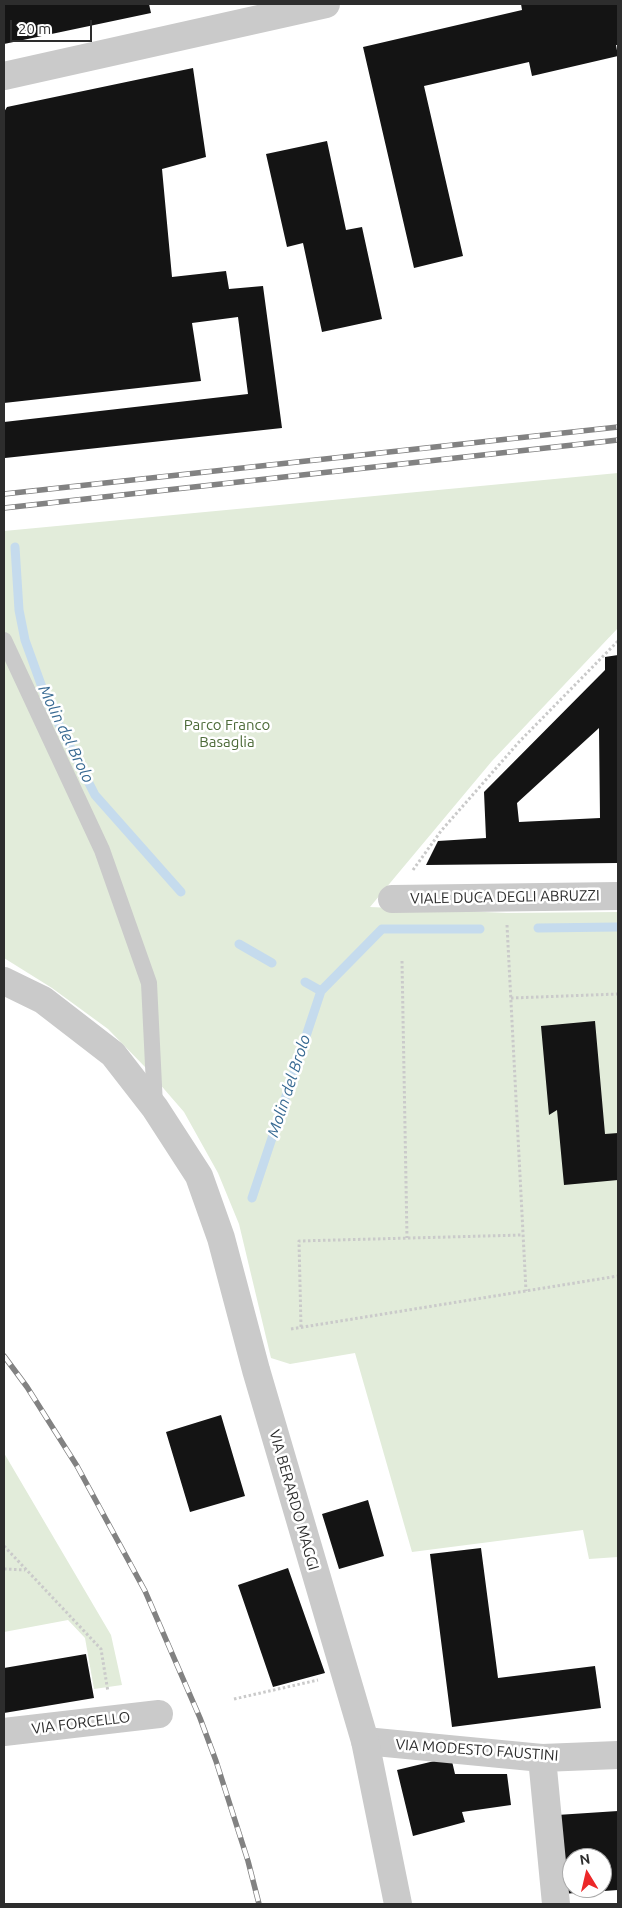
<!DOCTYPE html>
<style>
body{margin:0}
#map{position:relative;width:622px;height:1908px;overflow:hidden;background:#fff;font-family:Ubuntu,sans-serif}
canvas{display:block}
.frame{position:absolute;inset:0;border:5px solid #2d2d2d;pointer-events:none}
.north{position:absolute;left:562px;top:1848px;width:50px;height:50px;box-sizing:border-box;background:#fff;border:1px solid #ababab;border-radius:50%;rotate:351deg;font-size:14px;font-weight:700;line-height:20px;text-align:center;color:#2d2d2d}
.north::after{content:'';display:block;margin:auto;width:18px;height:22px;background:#ec2829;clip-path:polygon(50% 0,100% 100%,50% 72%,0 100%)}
.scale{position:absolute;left:10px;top:20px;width:82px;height:22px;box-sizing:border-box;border:2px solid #2d2d2d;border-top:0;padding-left:6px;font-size:15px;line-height:18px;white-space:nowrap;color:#2d2d2d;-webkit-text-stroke:4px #fff;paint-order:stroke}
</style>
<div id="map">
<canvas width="622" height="1908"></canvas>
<div class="frame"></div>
<div class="north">N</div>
<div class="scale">20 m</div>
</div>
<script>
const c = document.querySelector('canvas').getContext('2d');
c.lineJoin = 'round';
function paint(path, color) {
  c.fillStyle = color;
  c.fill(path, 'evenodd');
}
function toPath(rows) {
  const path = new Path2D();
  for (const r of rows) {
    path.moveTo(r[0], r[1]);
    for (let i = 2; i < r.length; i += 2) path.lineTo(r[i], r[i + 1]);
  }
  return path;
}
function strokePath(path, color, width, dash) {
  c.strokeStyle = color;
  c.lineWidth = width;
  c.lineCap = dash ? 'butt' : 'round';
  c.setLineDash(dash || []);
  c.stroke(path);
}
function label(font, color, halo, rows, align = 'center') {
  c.font = font + ' Ubuntu,sans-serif';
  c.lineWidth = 5;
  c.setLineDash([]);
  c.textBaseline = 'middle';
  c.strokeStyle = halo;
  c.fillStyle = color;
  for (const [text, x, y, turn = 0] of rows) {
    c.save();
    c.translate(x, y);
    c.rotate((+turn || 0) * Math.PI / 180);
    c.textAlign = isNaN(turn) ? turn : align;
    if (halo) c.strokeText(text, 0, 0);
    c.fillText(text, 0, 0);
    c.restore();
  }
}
paint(toPath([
 [618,473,618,628,492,761,370,907,507,913,618,912,618,1557,589,1559,583,1530,412,1552,355,1353,290,1364,271,1358,239,1224,218,1173,184,1112,145,1067,108,1029,52,988,4,958,4,531],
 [4,1453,111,1635,122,1685,94,1689,85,1638,68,1620,4,1632]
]), '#e2ecda');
strokePath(toPath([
 [15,547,19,610,25,640,47,701,95,795,181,892],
 [538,928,618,927],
 [239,944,272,963],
 [321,991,382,929,480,929],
 [252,1198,321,991,305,982]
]), '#c5dbed', 9);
paint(toPath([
 [4,4,149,4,151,13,4,44],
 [521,4,618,4,618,45,616,45,618,56,532,76,529,62,424,86,463,256,414,268,363,47,522,10],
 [193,68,206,157,162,169,172,277,226,271,229,289,263,286,282,428,5,458,4,422,248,394,238,317,192,323,201,381,4,403,4,112,7,107],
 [327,141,346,230,362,227,382,319,322,332,303,243,287,247,266,154],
 [618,655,618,863,426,865,438,841,486,838,484,792,605,670,605,657],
 [599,728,600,818,519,822,517,803],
 [595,1021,605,1134,618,1133,618,1180,564,1185,557,1110,549,1115,541,1026],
 [221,1415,245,1496,190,1512,166,1432],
 [368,1500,384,1556,339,1569,322,1514],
 [481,1548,498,1678,595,1666,601,1708,452,1727,430,1554],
 [288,1568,325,1673,273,1687,238,1585],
 [86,1654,94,1698,4,1713,4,1668],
 [451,1757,455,1774,507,1774,511,1805,462,1812,465,1822,413,1836,397,1770],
 [618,1811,618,1890,562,1894,557,1815],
 [572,1858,602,1858,602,1888,572,1888]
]), '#141414');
strokePath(toPath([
 [413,870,441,831,519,742,618,641],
 [507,925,526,1291],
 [402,961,407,1238],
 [511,998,618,994],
 [301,1327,299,1241,522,1235],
 [291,1329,618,1276],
 [4,1546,101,1649,108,1692],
 [4,1569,25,1570],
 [234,1699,318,1680]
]), '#cacaca', 3, [2.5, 2.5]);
strokePath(toPath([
 [4,640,102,850,149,983,155,1106]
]), '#cacaca', 16);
strokePath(toPath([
 [392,899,618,896],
 [4,1732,159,1714],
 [365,1741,542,1758,618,1755],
 [542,1758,556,1904]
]), '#cacaca', 28);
strokePath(toPath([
 [4,76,326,4],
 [4,981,43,1000,113,1054,155,1108,199,1176,221,1238,256,1370,365,1741,398,1904]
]), '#cacaca', 28);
const rail = toPath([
 [4,494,618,427],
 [4,508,618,440],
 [4,1356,27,1387,77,1466,145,1591,200,1718,216,1761,248,1861,259,1904]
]);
strokePath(rail, '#828282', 5.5);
strokePath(rail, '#fff', 4, [11]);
label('15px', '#4d6b39', '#fff', [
 ["Parco Franco",227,725],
 ["Basaglia",227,742]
]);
label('15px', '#2d2d2d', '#fff', [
 ["VIALE DUCA DEGLI ABRUZZI",505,897,-1],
 ["VIA BERARDO MAGGI",294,1500,74],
 ["VIA FORCELLO",81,1723,-7],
 ["VIA MODESTO FAUSTINI",477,1750,4]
]);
label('italic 16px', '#386a93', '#fff', [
 ["Molin del Brolo",66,734,64],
 ["Molin del Brolo",289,1086,-72]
]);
</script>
